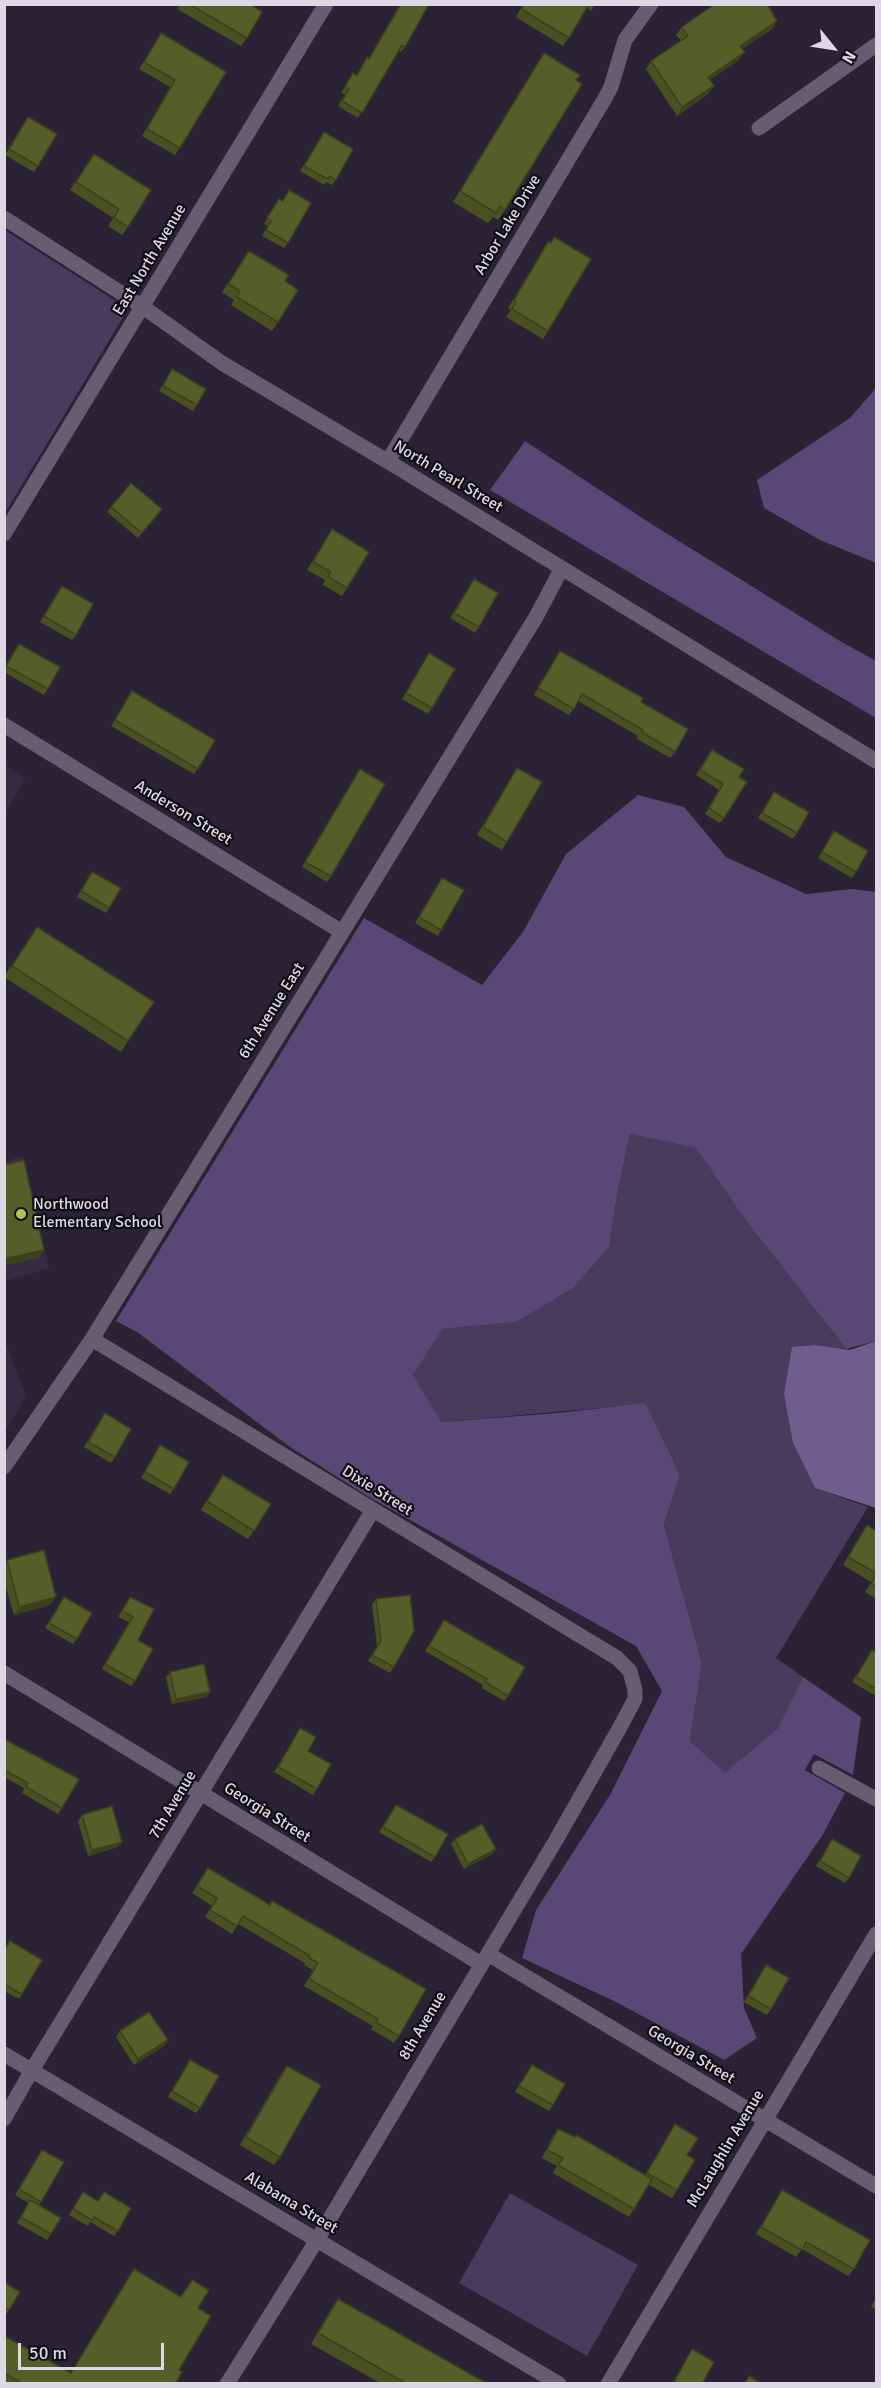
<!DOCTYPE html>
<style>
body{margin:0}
#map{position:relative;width:881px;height:2388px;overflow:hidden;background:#292335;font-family:Signika,sans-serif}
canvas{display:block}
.frame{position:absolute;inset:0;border:6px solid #dcd9e5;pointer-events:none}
.north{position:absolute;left:803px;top:18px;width:60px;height:60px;-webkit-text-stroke:4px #110e16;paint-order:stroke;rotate:120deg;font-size:16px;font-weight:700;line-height:24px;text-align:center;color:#dcd9e5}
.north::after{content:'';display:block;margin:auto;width:21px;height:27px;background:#dcd9e5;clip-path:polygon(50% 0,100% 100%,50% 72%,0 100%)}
.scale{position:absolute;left:18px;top:2343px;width:146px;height:27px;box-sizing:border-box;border:3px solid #dcd9e5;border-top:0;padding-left:8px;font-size:18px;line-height:21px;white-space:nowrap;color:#dcd9e5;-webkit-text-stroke:4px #110e16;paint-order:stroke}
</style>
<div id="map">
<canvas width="881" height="2388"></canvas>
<div class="frame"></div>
<div class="north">N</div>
<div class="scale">50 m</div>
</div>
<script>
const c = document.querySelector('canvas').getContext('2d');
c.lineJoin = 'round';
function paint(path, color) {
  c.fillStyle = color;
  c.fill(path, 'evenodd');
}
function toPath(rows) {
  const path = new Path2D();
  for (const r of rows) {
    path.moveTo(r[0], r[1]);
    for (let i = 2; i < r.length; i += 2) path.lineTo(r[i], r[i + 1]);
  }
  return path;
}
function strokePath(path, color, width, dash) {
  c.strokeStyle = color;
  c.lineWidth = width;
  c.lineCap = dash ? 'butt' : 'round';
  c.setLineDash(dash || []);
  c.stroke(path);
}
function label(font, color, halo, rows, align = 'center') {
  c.font = font + ' Signika,sans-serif';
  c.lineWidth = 4.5;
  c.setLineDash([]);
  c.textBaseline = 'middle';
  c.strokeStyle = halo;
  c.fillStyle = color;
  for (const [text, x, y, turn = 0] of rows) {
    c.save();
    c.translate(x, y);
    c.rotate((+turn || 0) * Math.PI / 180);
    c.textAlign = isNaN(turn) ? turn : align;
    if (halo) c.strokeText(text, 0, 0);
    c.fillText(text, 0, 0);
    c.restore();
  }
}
paint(toPath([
 [5,765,25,778,5,814],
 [23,1156,49,1268,5,1281,5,1161],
 [5,1341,26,1396,5,1431,4,1431]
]), '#332b43');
paint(toPath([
 [5,230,128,309,5,513],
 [630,1134,696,1148,741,1214,846,1349,816,1345,815,1488,868,1507,776,1658,803,1677,778,1728,725,1774,690,1741,702,1663,664,1525,680,1473,645,1404,442,1422,413,1375,443,1329,516,1322,609,1247,618,1190],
 [510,2193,638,2265,587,2356,459,2283]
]), '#473b5e');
paint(toPath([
 [875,389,876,389,876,563,820,540,764,508,757,480,850,418],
 [525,441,653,525,840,641,876,661,876,718,490,490],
 [638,795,684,807,726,857,806,894,852,889,876,892,876,1341,846,1349,741,1214,696,1148,630,1134,618,1190,609,1247,573,1288,516,1322,443,1329,413,1375,442,1422,558,1413,645,1403,680,1474,664,1525,702,1663,690,1741,725,1773,778,1728,803,1677,861,1717,853,1775,814,1754,805,1770,845,1793,822,1836,741,1954,744,2008,757,2038,724,2060,616,2002,522,1958,536,1910,610,1795,662,1691,636,1646,369,1497,290,1447,137,1332,116,1321,364,918,482,985,523,932,566,854]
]), '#574875');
paint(toPath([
 [876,1341,876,1508,815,1488,793,1443,784,1394,792,1347,816,1345,850,1350]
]), '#6d5e8d');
strokePath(toPath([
 [759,128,876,45],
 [4,218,143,307,222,363,402,470,876,761],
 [388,461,604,100,611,87,625,40,651,4],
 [4,534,326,4],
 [4,725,342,932],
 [92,1339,617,1658,630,1671,635,1690,635,1699,619,1729,556,1840,317,2240,227,2384],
 [4,1467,92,1339,536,617,562,568],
 [4,1673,481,1964],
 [819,1768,876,1799],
 [488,1954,876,2186],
 [4,2054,559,2384],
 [4,2119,32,2070,373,1510],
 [608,2384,876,1934]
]), '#655e73', 15);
paint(toPath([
 [180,4,250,4,247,38,241,46,177,9],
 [400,4,429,4,405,47,401,52,398,51,358,118,338,106,345,94,341,93,353,73,356,75,367,57,369,58],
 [523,4,595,4,591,11,587,8,563,46,516,17],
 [710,4,767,4,777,21,772,29,742,49,739,60,710,80,714,86,708,94,677,116,646,69,651,61,681,41,676,35,682,27,712,7],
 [161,33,226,72,175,155,142,136,170,87,139,69],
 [544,53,505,210,498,220,493,217,488,223,453,202,537,64],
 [28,117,38,166,34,172,5,155],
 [324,132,336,180,332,185,326,182,324,185,300,171],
 [94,154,128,227,122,235,108,226,113,218,70,190],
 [289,190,288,243,284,248,262,236,268,226,264,224,275,204,279,199,282,201],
 [554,237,548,331,543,339,506,317,511,310,508,308,543,250,548,242,550,243],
 [249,251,285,281,278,322,272,331,231,305,234,300,222,292],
 [172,369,197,405,193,411,159,391],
 [111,507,158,515,138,538,107,512],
 [332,529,347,588,342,596,323,585,325,580,307,570],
 [474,579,479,627,475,633,450,618],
 [62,586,76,635,72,640,40,622],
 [19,644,48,689,44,695,4,672,4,668],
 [560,651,641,702,675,752,670,758,637,739,638,736,578,701,569,715,534,695],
 [429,653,432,708,428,714,402,699],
 [132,691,198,769,194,774,111,726],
 [708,755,739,777,724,818,720,823,705,814,719,790,696,775],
 [517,768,507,842,502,850,477,835,512,776],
 [360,769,331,876,327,882,302,867],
 [774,792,797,833,793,839,758,818],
 [834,831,856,872,852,878,818,858],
 [92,872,109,908,106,913,77,897],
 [442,878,441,930,438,936,415,923],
 [37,927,128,1041,121,1052,4,977],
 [105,1413,115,1457,111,1463,84,1447],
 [160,1445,174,1489,170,1494,141,1478],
 [223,1475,254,1531,248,1539,201,1510],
 [867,1525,876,1531,876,1599,865,1592,871,1582,843,1565],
 [7,1560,50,1605,14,1615,4,1581,4,1563],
 [64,1597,77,1639,73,1644,45,1628],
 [130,1597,138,1640,135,1681,131,1686,102,1669,129,1622,118,1617],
 [376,1599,394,1667,390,1673,368,1661,377,1646,372,1604],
 [444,1620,508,1696,504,1701,482,1688,483,1685,425,1651],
 [872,1650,876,1652,876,1696,852,1682],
 [170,1672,210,1692,206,1697,172,1704,166,1677],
 [300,1728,308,1751,317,1789,313,1795,274,1772],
 [4,1739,62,1808,58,1814,22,1793,24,1788,4,1777],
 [396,1805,435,1857,431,1862,379,1832],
 [82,1815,118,1847,88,1856,78,1821],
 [455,1839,492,1854,464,1869,451,1844],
 [832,1839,849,1878,845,1883,816,1866],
 [208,1868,270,1905,399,2036,394,2043,371,2029,373,2026,304,1986,313,1970,304,1965,305,1963,238,1924,232,1934,205,1917,212,1906,192,1893],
 [10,1941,22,1994,19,1999,4,1991,4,1950],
 [766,1965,771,2009,767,2015,744,2002],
 [120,2031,168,2040,164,2046,134,2065,116,2037],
 [190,2060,200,2108,196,2113,168,2097],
 [532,2065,553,2105,549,2111,515,2092],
 [287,2066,280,2157,274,2165,240,2145,281,2074],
 [675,2124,687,2155,677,2190,672,2198,649,2185,629,2217,553,2173,557,2166,542,2158,553,2136,558,2129,645,2175],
 [42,2150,64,2162,39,2205,51,2234,47,2240,17,2223,29,2203,15,2195],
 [782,2190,854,2269,848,2276,802,2249,796,2257,756,2234],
 [83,2192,98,2201,104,2192,118,2231,114,2236,90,2222,88,2226,69,2215],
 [134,2269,180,2297,192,2280,198,2308,175,2384,4,2384,4,2336,71,2373],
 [4,2282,9,2310,5,2316,4,2315],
 [876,2298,876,2310,871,2306],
 [338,2299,488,2384,382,2384,311,2344,331,2309]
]), '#495022');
paint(toPath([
 [777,21,772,29,735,54,740,46],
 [745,52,739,60,702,85,708,77],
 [714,86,708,94,677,116,682,107],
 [44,1250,39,1258,4,1266,4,1259],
 [56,1597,50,1605,14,1615,19,1607],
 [210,1692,206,1697,172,1704,176,1699],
 [122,1842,118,1847,88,1856,92,1850],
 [496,1849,492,1854,464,1869,468,1864],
 [168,2040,164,2046,134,2065,138,2059]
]), '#3c411c');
const building = toPath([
 [189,4,250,4,262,12,247,38,189,4],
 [401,4,429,4,405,47,402,45,362,113,342,101,349,89,345,87,353,73,357,76,367,57,369,59,401,4],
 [524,4,589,4,569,38,521,9,524,4],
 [715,4,767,4,777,21,740,46,745,52,708,77,714,86,682,107,651,61,688,36,682,27,715,4],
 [161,33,226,72,180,148,147,129,175,80,144,62,161,33],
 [544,53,580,75,576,80,582,84,505,210,500,206,496,213,460,191,544,53],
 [28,117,57,134,38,166,9,149,28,117],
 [324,132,353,149,336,180,329,176,328,179,304,166,324,132],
 [94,154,151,190,128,227,114,218,119,209,76,182,94,154],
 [289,190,311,203,288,243,266,230,271,221,267,218,279,199,283,201,289,190],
 [554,237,591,259,548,331,512,309,516,302,514,300,548,242,551,243,554,237],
 [249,251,289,275,285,281,298,290,278,322,237,297,240,291,228,284,249,251],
 [172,369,206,389,197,405,163,386,172,369],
 [131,483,162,509,142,533,111,507,131,483],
 [332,529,369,552,347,588,328,577,331,572,313,562,332,529],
 [474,579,498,593,479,627,454,613,474,579],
 [62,586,93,604,76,635,44,616,62,586],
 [19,644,60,667,48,689,6,666,19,644],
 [560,651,643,698,641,702,688,729,675,752,642,732,643,730,582,694,574,709,538,688,560,651],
 [429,653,455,669,432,708,406,693,429,653],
 [132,691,215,740,198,769,115,720,132,691],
 [712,750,744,769,739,777,747,782,724,818,709,808,723,784,700,770,712,750],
 [517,768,542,782,507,842,483,827,517,768],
 [360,769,385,784,331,876,305,862,360,769],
 [774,792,809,812,797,833,762,813,774,792],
 [834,831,868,851,856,872,822,852,834,831],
 [92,872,121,888,109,908,81,891,92,872],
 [442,878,464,890,441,930,419,917,442,878],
 [37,927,154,1002,128,1041,12,966,37,927],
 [24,1160,44,1250,4,1259,4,1165,24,1160],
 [105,1413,131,1429,115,1457,88,1442,105,1413],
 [160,1445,189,1462,174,1489,145,1472,160,1445],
 [223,1475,271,1504,254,1531,207,1501,223,1475],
 [867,1525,876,1531,876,1573,848,1557,867,1525],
 [44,1550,56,1597,19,1607,7,1560,44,1550],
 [876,1573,876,1587,871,1584,876,1573],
 [410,1595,414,1631,394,1667,372,1655,381,1641,376,1599,410,1595],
 [64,1597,92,1613,77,1639,49,1623,64,1597],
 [130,1597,154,1609,138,1640,153,1649,135,1681,105,1664,133,1617,122,1611,130,1597],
 [444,1620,525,1667,508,1696,485,1682,487,1679,429,1646,444,1620],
 [872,1650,876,1652,876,1689,856,1677,872,1650],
 [204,1664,210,1692,176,1699,170,1672,204,1664],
 [300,1728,316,1737,308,1751,331,1764,317,1789,278,1767,300,1728],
 [4,1739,79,1779,62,1808,26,1787,28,1783,4,1770,4,1739],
 [396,1805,448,1834,435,1857,383,1827,396,1805],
 [112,1806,122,1842,92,1850,82,1815,112,1806],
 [482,1824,496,1849,468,1864,455,1839,482,1824],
 [832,1839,861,1856,849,1878,820,1861,832,1839],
 [208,1868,270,1905,272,1901,426,1989,399,2036,376,2022,378,2019,309,1979,318,1963,309,1958,310,1956,243,1916,237,1926,210,1910,217,1898,197,1886,208,1868],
 [10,1941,42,1960,22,1994,4,1984,4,1951,10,1941],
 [766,1965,789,1978,771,2009,748,1996,766,1965],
 [149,2012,168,2040,138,2059,120,2031,149,2012],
 [190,2060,219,2076,200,2108,172,2091,190,2060],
 [532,2065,565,2084,553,2105,519,2086,532,2065],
 [287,2066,321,2085,280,2157,246,2137,287,2066],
 [675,2124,698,2138,687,2155,695,2160,677,2190,647,2173,675,2124],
 [558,2129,575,2137,576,2135,652,2179,634,2209,558,2165,563,2158,547,2150,558,2129],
 [42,2150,64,2162,41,2202,19,2189,42,2150],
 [782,2190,870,2240,854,2269,806,2242,802,2250,761,2227,782,2190],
 [83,2192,98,2201,104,2192,131,2208,118,2231,94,2217,92,2220,73,2209,83,2192],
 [30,2200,61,2218,51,2234,21,2217,30,2200],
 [134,2269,181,2297,192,2280,209,2290,198,2308,211,2316,179,2370,182,2372,175,2384,23,2384,4,2373,4,2336,71,2373,134,2269],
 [4,2282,20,2292,9,2310,4,2307,4,2282],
 [338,2299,488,2384,407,2384,318,2333,338,2299],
 [692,2349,714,2362,702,2384,673,2384,692,2349],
 [749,2376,762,2384,745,2384,749,2376]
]);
paint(building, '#555d28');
strokePath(building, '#3c411c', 1.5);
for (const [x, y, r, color] of [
 [21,1214,6,"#b3c24b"]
]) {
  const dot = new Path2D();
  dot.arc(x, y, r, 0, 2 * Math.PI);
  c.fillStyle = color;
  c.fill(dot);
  strokePath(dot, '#110e16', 2);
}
label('16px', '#dcd9e5', '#110e16', [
 ["Arbor Lake Drive",508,225,-59],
 ["East North Avenue",150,260,-59],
 ["North Pearl Street",448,477,31],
 ["Anderson Street",183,813,31],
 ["6th Avenue East",272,1011,-58],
 ["Dixie Street",377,1491,32],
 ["7th Avenue",173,1805,-59],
 ["Georgia Street",267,1813,32],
 ["8th Avenue",423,2026,-59],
 ["Georgia Street",691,2055,31],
 ["McLaughlin Avenue",726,2149,-59],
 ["Alabama Street",291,2203,31]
]);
label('16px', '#dcd9e5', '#110e16', [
 ["Northwood",33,1205],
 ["Elementary School",33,1223]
], 'left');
</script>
